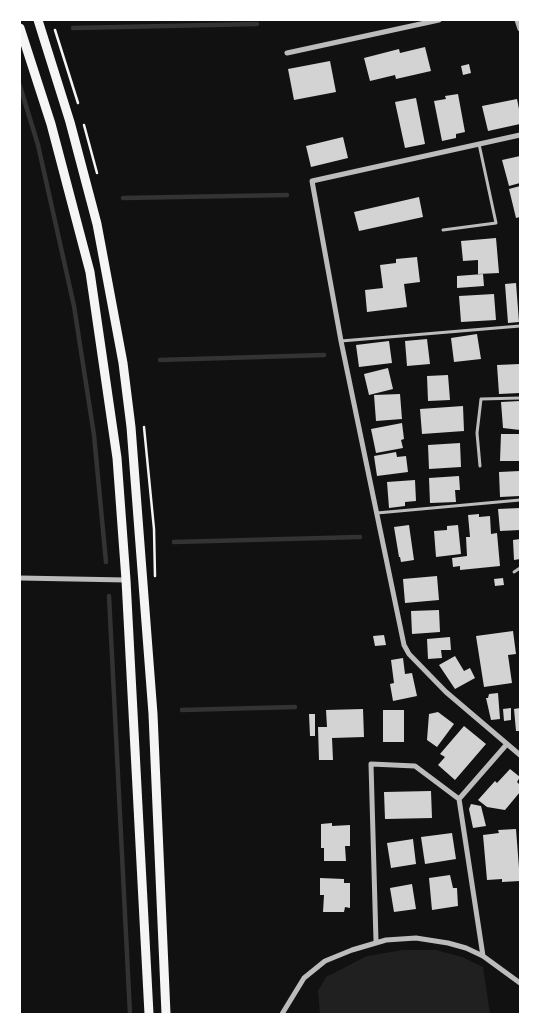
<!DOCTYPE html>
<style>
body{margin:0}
#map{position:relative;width:540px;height:1034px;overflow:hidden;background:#111;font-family:"Source Sans 3",sans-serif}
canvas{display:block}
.frame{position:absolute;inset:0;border:21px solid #fff;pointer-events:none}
</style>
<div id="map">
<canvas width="540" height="1034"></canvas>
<div class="frame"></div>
</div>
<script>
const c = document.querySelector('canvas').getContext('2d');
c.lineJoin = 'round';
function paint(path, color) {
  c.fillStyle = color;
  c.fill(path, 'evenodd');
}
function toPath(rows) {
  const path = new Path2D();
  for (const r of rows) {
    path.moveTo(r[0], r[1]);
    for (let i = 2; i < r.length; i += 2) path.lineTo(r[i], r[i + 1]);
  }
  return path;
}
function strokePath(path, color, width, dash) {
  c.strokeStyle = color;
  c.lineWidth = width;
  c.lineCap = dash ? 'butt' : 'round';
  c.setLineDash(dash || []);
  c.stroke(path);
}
paint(toPath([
 [403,950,436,950,462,957,483,967,490,1014,320,1014,318,991,326,977,367,956]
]), '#202020');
strokePath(toPath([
 [73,28,257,24],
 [20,86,38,145,74,306,94,435,106,562],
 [123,198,287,195],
 [160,360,324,355],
 [174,542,360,537],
 [109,596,130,1014],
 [182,710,295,707]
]), '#333', 4.5);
paint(toPath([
 [425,47,431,71,396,79,395,75,370,81,364,58,399,49,400,53],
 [330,61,336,92,294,100,288,69],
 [469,64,471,73,463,75,461,66],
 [458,94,465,132,456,134,456,138,442,141,434,101,446,99,445,96],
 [416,98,425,144,405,148,395,102],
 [517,99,520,114,520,124,488,131,482,106],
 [343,137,348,158,311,167,306,146],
 [520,156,520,183,509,186,502,160],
 [520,186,520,217,516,218,509,189],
 [419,197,423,217,359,231,354,212],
 [496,238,499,273,478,274,478,260,463,261,461,241],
 [417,257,420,282,404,284,407,307,367,312,365,290,383,288,380,265,396,263,396,259],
 [483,274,484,286,457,288,457,276],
 [516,283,519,322,508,323,505,284],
 [494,294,496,320,461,322,459,296],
 [477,334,481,359,454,362,451,338],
 [427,339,430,364,407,366,405,341],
 [389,341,392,363,359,367,356,345],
 [520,364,520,393,499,394,497,365],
 [388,368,393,389,369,395,364,374],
 [448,375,450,400,428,401,427,376],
 [400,394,402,419,376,421,374,395],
 [520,401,520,430,503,428,501,402],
 [463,406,464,431,422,434,420,409],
 [402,423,404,439,401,440,403,448,376,453,371,429],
 [501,434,520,434,520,461,500,461],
 [460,443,461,467,429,469,428,445],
 [396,452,397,457,406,456,408,472,377,476,374,456],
 [520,471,520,496,500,497,499,472],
 [459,476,460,490,455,490,456,502,430,503,429,478],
 [415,480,416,501,405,502,405,506,389,508,387,482],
 [520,508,520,530,500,531,498,509],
 [479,514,479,517,490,516,491,534,497,533,500,566,460,570,460,566,453,567,452,558,467,556,466,537,470,537,468,515],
 [409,525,414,560,401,562,400,557,399,557,394,527],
 [458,525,461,554,436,557,434,531,447,530,447,526],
 [520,539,520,559,514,560,513,540],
 [437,576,439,600,405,603,403,579],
 [503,578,504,585,495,586,494,579],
 [439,610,440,632,412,634,411,611],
 [513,631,516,654,508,655,512,683,484,687,476,636],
 [384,635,386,645,375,646,373,636],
 [450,637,451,650,441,650,442,658,428,659,427,639],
 [455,656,464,671,470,668,475,678,455,689,439,665],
 [403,658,405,674,412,673,417,696,393,701,390,684,394,683,391,660],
 [498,693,500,719,491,720,486,698,488,698,489,694],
 [511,708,511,720,504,721,503,709],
 [520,708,520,731,516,731,514,709],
 [363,709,364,737,332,738,333,760,319,760,318,727,327,727,326,710],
 [383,710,404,710,404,742,383,742],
 [438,712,454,724,437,747,427,740,429,714],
 [309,714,315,714,315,736,310,736],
 [464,726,486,744,455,780,438,765,445,757,440,754],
 [510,769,520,777,517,782,520,785,520,792,505,810,487,807,478,800,495,781,497,783],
 [431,791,432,818,385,819,384,792],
 [471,804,481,806,486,826,473,828,469,809],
 [332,823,332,826,350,825,350,846,345,846,346,861,324,861,324,848,321,848,321,824],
 [516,829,520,881,502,882,502,879,487,880,483,835,499,833,498,830],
 [452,833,456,859,425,864,421,837],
 [413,839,416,864,391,868,387,843],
 [450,875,453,888,457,888,458,906,432,910,429,878],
 [320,878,344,879,344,883,350,883,350,908,345,907,344,912,323,912,324,895,320,895],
 [412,884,416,909,394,912,390,888]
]), '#d3d3d3');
strokePath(toPath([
 [55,30,78,103],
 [84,125,97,173],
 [144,427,154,529,155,576]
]), '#f5f5f5', 2.5);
strokePath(toPath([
 [443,230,496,223,479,144],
 [341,341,520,326],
 [480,466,477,433,481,399,520,398],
 [377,513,520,500],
 [514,572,520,568]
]), '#bcbcbc', 3);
strokePath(toPath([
 [517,20,520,29],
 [287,53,439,20],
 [520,135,312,181,341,341,404,645,409,654,446,692,520,755],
 [20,578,126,580],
 [459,799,507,744],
 [376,941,371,764,415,766,459,799,483,956],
 [282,1014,304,978,325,961,352,950,386,940,416,938,448,943,466,948,483,956,520,983]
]), '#bcbcbc', 5);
strokePath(toPath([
 [38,20,70,122,97,224,123,363,131,427,153,714,166,1014],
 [20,28,51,124,90,272,117,458,126,580,149,1014]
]), '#f5f5f5', 9);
</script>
